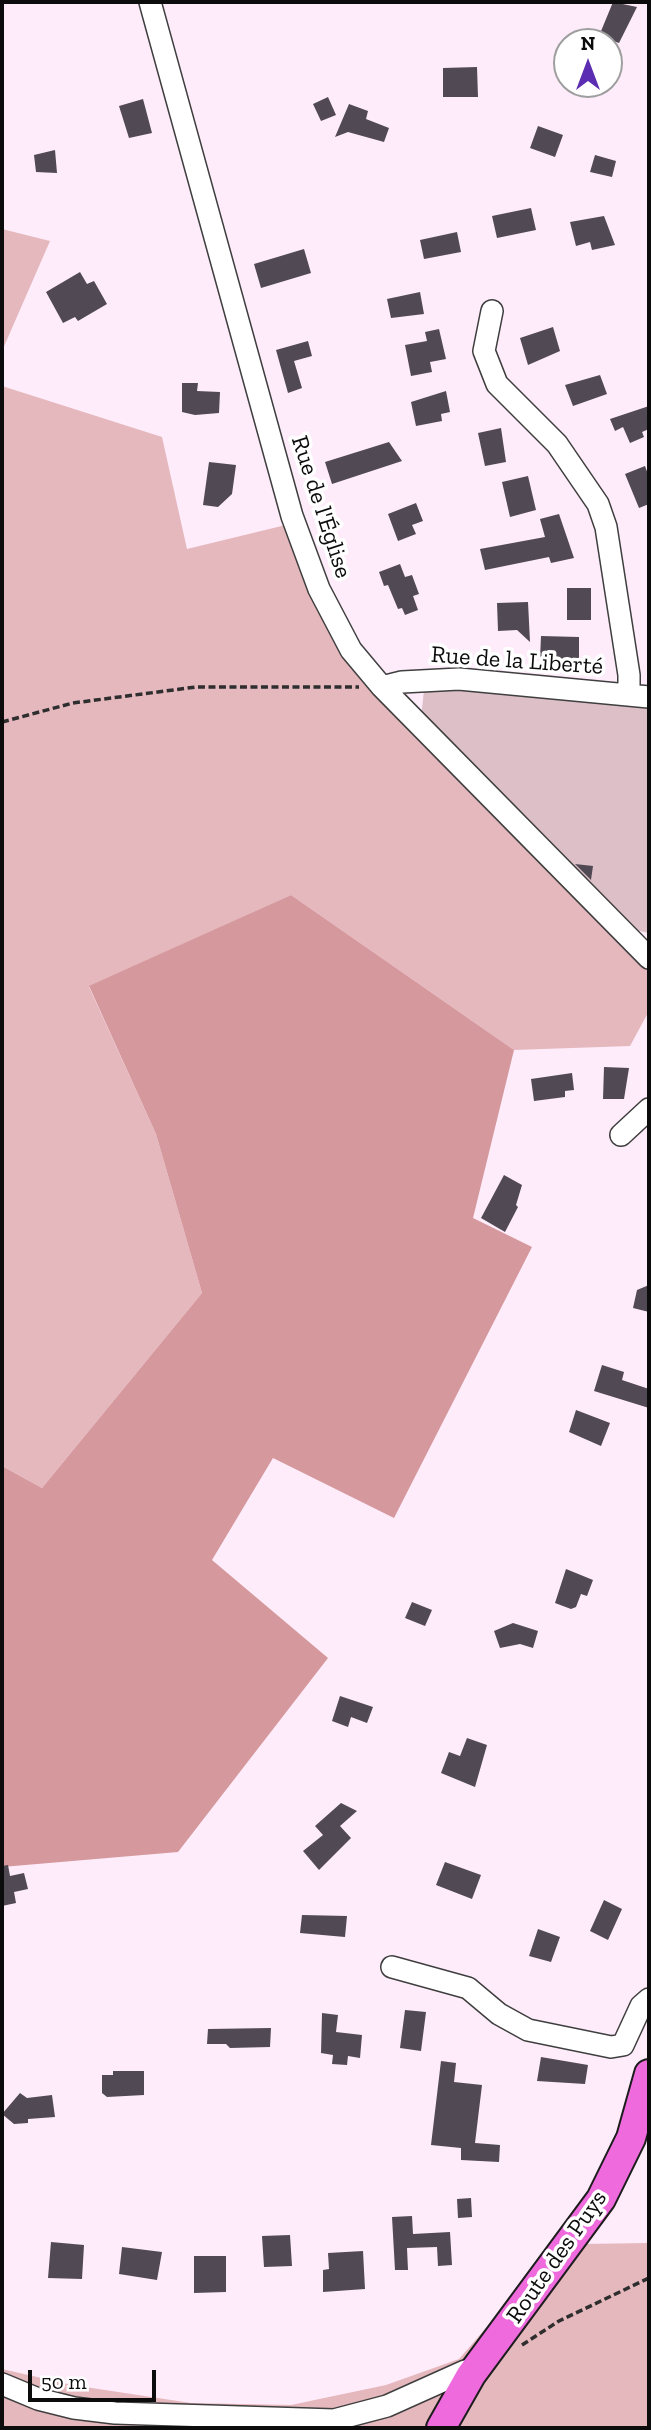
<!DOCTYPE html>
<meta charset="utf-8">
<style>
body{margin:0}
#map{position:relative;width:651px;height:2430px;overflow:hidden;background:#feecfa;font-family:"Zilla Slab",serif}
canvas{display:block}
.frame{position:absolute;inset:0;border:4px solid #0c0c0c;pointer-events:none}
.north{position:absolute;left:553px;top:28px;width:70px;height:70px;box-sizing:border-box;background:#fff;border:2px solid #9e9e9e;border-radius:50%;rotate:0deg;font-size:19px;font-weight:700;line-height:28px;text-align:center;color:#0c0c0c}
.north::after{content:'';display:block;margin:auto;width:24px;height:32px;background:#5a2db2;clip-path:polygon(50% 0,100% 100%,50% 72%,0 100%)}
.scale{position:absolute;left:28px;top:2370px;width:128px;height:32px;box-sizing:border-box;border:4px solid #0c0c0c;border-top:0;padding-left:9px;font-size:21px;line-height:24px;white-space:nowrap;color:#0c0c0c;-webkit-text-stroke:5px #fff;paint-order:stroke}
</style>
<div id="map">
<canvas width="651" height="2430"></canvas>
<div class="frame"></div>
<div class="north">N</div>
<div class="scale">50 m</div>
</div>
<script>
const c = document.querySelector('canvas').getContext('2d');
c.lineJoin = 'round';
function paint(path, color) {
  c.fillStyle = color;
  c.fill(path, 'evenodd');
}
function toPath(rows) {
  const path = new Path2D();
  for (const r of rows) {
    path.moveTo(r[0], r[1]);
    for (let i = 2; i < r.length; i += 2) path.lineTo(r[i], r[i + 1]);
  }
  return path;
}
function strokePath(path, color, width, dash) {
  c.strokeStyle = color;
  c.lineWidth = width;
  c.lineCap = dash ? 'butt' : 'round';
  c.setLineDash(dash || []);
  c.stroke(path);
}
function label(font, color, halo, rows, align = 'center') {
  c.font = font + ' "Zilla Slab",serif';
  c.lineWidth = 7;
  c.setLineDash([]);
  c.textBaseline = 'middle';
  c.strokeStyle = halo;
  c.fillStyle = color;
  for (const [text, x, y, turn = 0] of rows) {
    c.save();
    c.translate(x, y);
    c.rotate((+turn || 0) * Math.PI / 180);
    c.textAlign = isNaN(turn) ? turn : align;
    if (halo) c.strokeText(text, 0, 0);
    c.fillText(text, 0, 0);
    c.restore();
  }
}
paint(toPath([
 [2,229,50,241,2,351],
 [2,386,162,437,187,549,294,523,351,650,649,958,649,1011,630,1046,514,1050,291,895,89,987,156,1134,202,1293,42,1488,2,1466],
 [649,2243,649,2428,2,2428,2,2369,72,2385,191,2403,291,2405,386,2385,459,2359,538,2268,582,2244]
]), '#e5b8be');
paint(toPath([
 [291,895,514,1050,473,1218,532,1247,394,1518,273,1458,212,1560,328,1658,178,1852,2,1867,2,1466,42,1488,202,1293,156,1134,89,986]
]), '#d5989c');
paint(toPath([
 [456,687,649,708,649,933,625,928,421,718,424,690]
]), '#ddbfc8');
paint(toPath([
 [613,2,637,7,619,43,599,36],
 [477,67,478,97,443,97,443,68],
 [328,97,336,115,321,121,313,104],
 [143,99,152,133,129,138,119,106],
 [349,104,368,111,366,119,389,128,384,142,348,132,335,137],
 [538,126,563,135,555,157,530,148],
 [55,150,57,173,36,172,34,155],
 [595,155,616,161,612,177,590,172],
 [531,208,536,230,497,238,492,216],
 [604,216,615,245,592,250,590,242,576,246,570,222],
 [457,232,461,252,424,259,420,240],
 [304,249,311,273,261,288,254,264],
 [80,272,87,284,94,281,107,304,78,321,75,317,63,323,46,292],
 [420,292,424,314,391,318,387,299],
 [553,327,560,351,528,365,520,338],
 [439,329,446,359,430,362,432,372,411,376,405,345,427,341,425,332],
 [308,341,312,356,294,361,302,388,288,393,276,350],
 [600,375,607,394,573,406,565,385],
 [182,383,198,383,197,391,220,392,219,413,195,415,182,412],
 [446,391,450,412,441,414,442,421,416,426,411,402],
 [649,406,649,429,642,432,644,437,630,443,623,427,615,431,610,419],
 [501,428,506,462,485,466,478,433],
 [389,442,402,461,332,484,325,462],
 [209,462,236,465,232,494,218,507,203,505],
 [645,466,649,477,649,504,639,508,625,474],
 [528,476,536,510,510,517,502,482],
 [416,503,423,521,412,525,416,534,398,541,388,514],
 [559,514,574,558,551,563,549,557,485,570,480,549,545,537,540,519],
 [400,564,405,577,412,575,419,594,413,596,418,610,405,615,402,608,398,609,388,585,384,586,379,572],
 [567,588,591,588,591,620,567,620],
 [528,602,530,642,517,630,498,631,497,603],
 [541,636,579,637,579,661,540,659],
 [575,864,593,866,591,880],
 [604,1067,629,1068,624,1099,603,1099],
 [572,1073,574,1090,565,1091,565,1097,534,1101,531,1079],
 [504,1175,522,1185,516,1205,518,1207,505,1232,481,1218],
 [649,1285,649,1312,633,1308,637,1290],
 [602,1365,624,1372,622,1380,649,1389,649,1408,594,1391],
 [576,1410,610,1423,601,1446,569,1432],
 [566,1569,593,1580,587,1596,581,1594,576,1607,571,1609,555,1603],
 [412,1602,432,1610,425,1626,405,1618],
 [513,1623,538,1631,533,1648,520,1644,500,1648,494,1631],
 [340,1696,373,1707,367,1723,351,1717,348,1727,332,1721],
 [467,1738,487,1745,475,1787,441,1773,449,1752,460,1756],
 [341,1803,357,1811,340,1826,351,1838,319,1870,303,1851,323,1835,315,1826],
 [445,1862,481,1875,472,1899,436,1885],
 [8,1865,10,1876,24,1873,28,1889,14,1892,16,1903,2,1906,2,1866],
 [604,1900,622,1909,608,1940,590,1931],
 [302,1915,347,1916,345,1937,300,1933],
 [538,1929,560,1937,551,1962,529,1956],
 [405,2010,426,2012,421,2051,400,2048],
 [322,2013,338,2015,336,2032,362,2035,360,2058,348,2056,347,2065,332,2064,333,2055,321,2053],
 [271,2028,270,2047,230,2048,226,2044,207,2044,208,2029],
 [541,2057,588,2065,585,2084,537,2081],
 [441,2061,456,2063,454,2082,482,2085,475,2143,500,2145,499,2162,461,2160,461,2148,431,2145],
 [113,2071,144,2071,144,2095,107,2097,102,2093,102,2075,113,2075],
 [20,2093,27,2098,52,2095,55,2117,28,2119,28,2123,14,2124,2,2114],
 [471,2198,472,2217,458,2218,457,2199],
 [412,2216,413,2234,450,2232,452,2265,438,2266,437,2247,407,2248,408,2270,395,2270,392,2217],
 [290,2235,292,2266,264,2267,262,2236],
 [51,2242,84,2245,82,2279,48,2278],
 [122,2247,162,2252,157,2280,119,2274],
 [363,2251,365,2289,323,2292,323,2270,329,2269,328,2253],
 [194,2256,226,2256,226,2292,194,2293]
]), '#514954');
const minor = toPath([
 [150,2,292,516,319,589,351,650,382,687,649,958],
 [492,311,484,351,497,384,557,444,598,504,606,527,629,675,629,695],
 [382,687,402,682,459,679,649,697],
 [621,1135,649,1109],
 [392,1967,468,1988,499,2014,528,2030,611,2047,623,2045,641,2006,649,1999],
 [2,2384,38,2399,74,2408,115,2413,334,2420,387,2406,465,2371,471,2375]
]);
const major = toPath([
 [441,2428,471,2375,601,2199,631,2138,649,2074]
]);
strokePath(minor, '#3f3f3f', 24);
strokePath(major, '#1d1d1d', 32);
strokePath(toPath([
 [2,722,73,703,196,687,359,687],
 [522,2345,559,2321,649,2278]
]), '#2e2e2e', 3.5, [7, 3.5]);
strokePath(minor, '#fff', 21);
strokePath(major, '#ef6add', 28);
label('24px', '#0c0c0c', '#fff', [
 ["Rue de l'Église",321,507,72],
 ["Rue de la Liberté",517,661,4],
 ["Route des Puys",557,2257,-55]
]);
</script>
